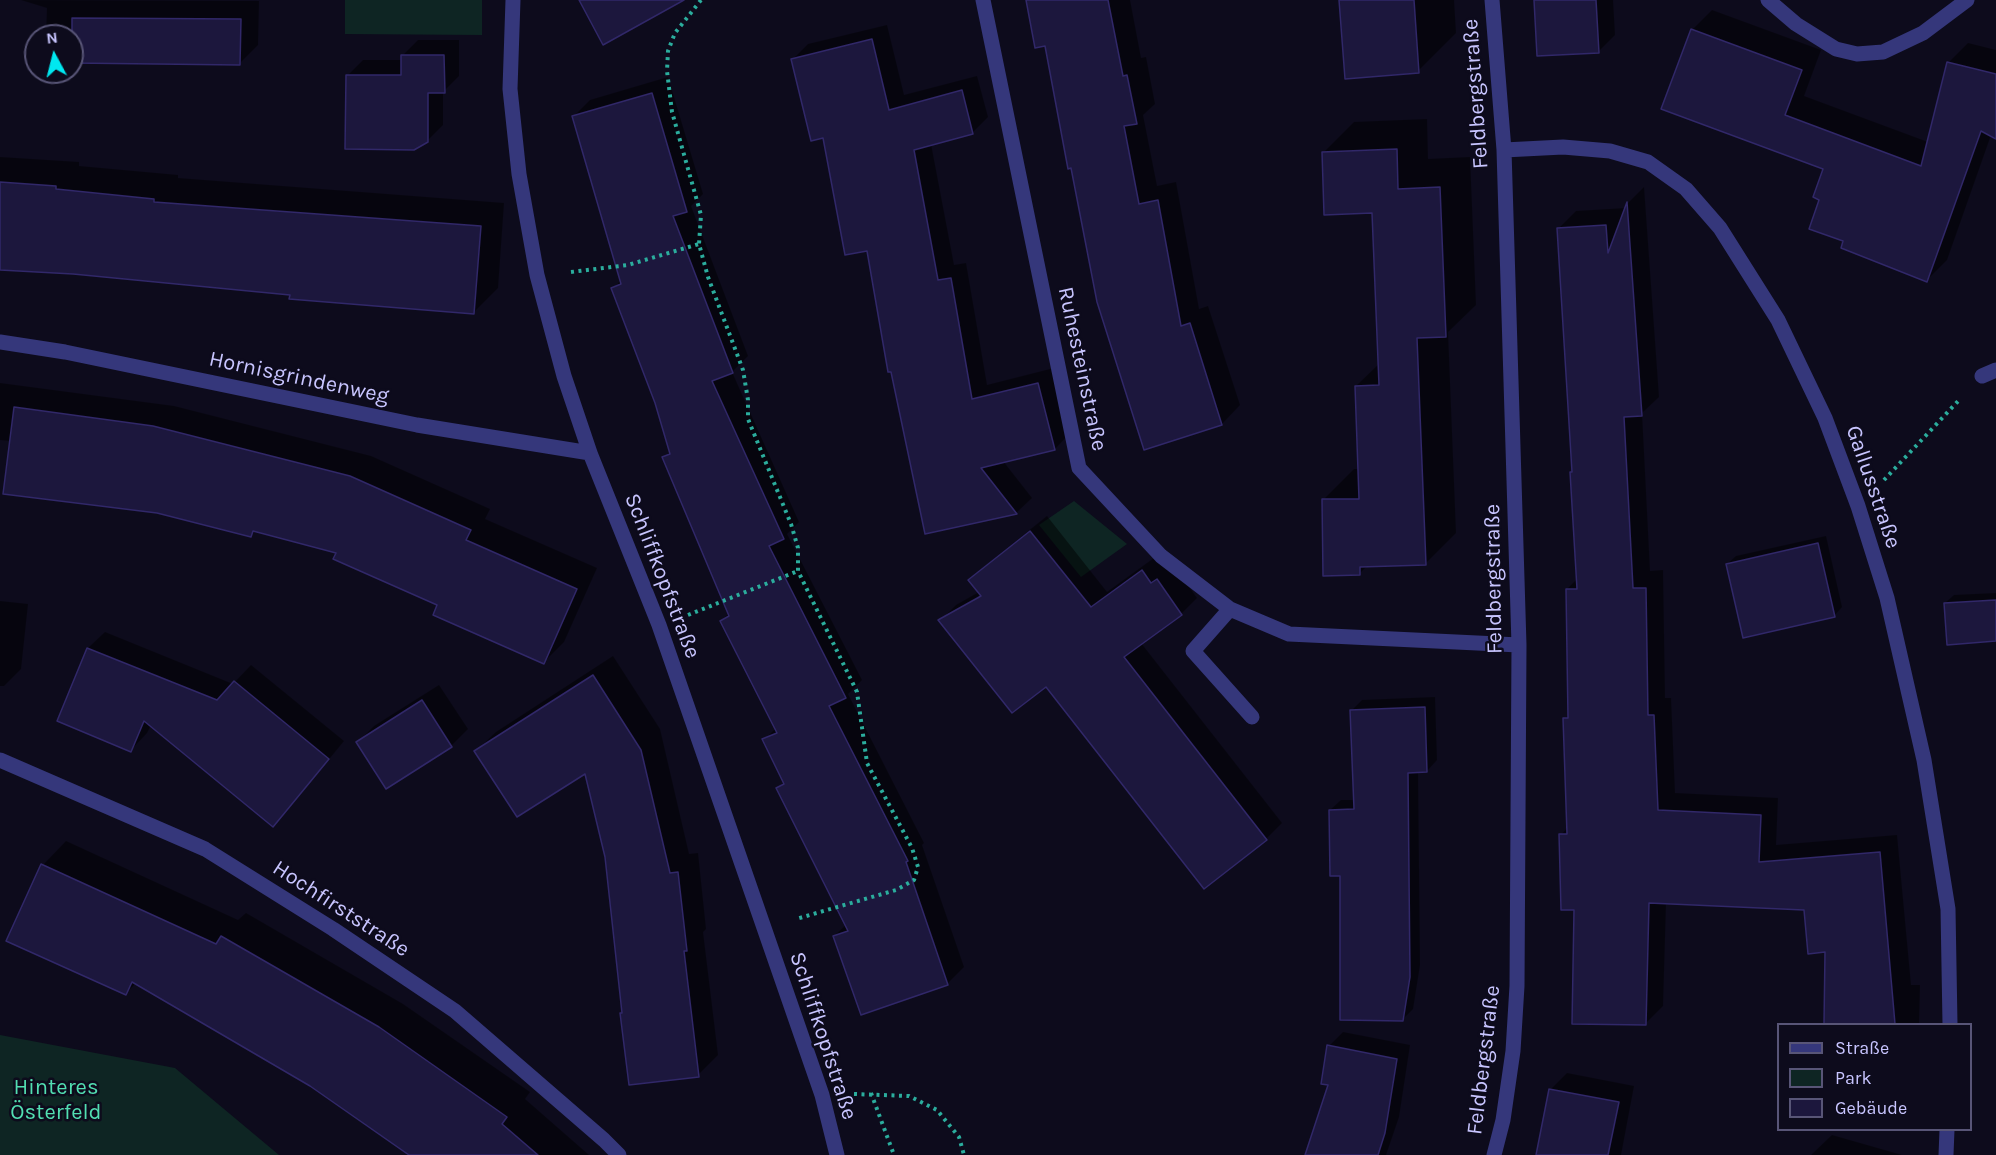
<!DOCTYPE html>
<meta charset="utf-8">
<style>
body{margin:0}
#map{position:relative;width:1996px;height:1155px;overflow:hidden;background:#0d0b1c;font-family:Karla,sans-serif}
canvas{display:block}
.legend{position:absolute;left:1777px;top:1023px;width:195px;height:108px;box-sizing:border-box;background:#0d0b1c;border:2px solid #585577;margin:0;padding:8px 10px;list-style:none;font-size:18px;color:#c8c5ff}
.legend li{display:flex;align-items:center;gap:12px;height:30px}
.legend b{width:30px;border:2px solid #585577}
.north{position:absolute;left:24px;top:24px;width:60px;height:60px;box-sizing:border-box;background:#0d0b1c;border:2px solid #585577;border-radius:50%;rotate:353deg;font-size:16px;font-weight:700;line-height:24px;text-align:center;color:#c8c5ff}
.north::after{content:'';display:block;margin:auto;width:21px;height:27px;background:#00e8f0;clip-path:polygon(50% 0,100% 100%,50% 72%,0 100%)}
</style>
<div id="map">
<canvas width="1996" height="1155"></canvas>
<ul class="legend">
<li><b style="height:8px;background:#35377b"></b>Straße</li>
<li><b style="height:16px;background:#0e2523"></b>Park</li>
<li><b style="height:16px;background:#1c173d"></b>Gebäude</li>
</ul>
<div class="north">N</div>
</div>
<script>
const c = document.querySelector('canvas').getContext('2d');
c.lineJoin = 'round';
function paint(path, color) {
  c.fillStyle = color;
  c.fill(path, 'evenodd');
}
function toPath(rows) {
  const path = new Path2D();
  for (const r of rows) {
    path.moveTo(r[0], r[1]);
    for (let i = 2; i < r.length; i += 2) path.lineTo(r[i], r[i + 1]);
  }
  return path;
}
function strokePath(path, color, width, dash) {
  c.strokeStyle = color;
  c.lineWidth = width;
  c.lineCap = dash ? 'butt' : 'round';
  c.setLineDash(dash || []);
  c.stroke(path);
}
function label(font, color, halo, rows, align = 'center') {
  c.font = font + ' Karla,sans-serif';
  c.lineWidth = 5;
  c.setLineDash([]);
  c.textBaseline = 'middle';
  c.strokeStyle = halo;
  c.fillStyle = color;
  for (const [text, x, y, turn = 0] of rows) {
    c.save();
    c.translate(x, y);
    c.rotate((+turn || 0) * Math.PI / 180);
    c.textAlign = isNaN(turn) ? turn : align;
    if (halo) c.strokeText(text, 0, 0);
    c.fillText(text, 0, 0);
    c.restore();
  }
}
paint(toPath([
 [345,0,482,0,482,35,345,34],
 [1074,501,1127,544,1081,577,1039,525],
 [0,1035,175,1068,279,1155,0,1155]
]), '#0e2523');
paint(toPath([
 [21,0,259,1,258,45,240,63,72,62,72,36,46,36,47,8],
 [1027,0,1130,0,1141,58,1146,57,1155,104,1143,115,1157,186,1176,182,1199,309,1208,306,1240,405,1222,424,1145,448,1046,45],
 [1340,0,1454,0,1456,33,1418,71],
 [1536,0,1613,0,1615,35,1598,52],
 [1712,10,1821,50,1804,96,1928,142,1948,63,1968,43,1996,50,1996,137,1991,135,1947,260,1927,280,1845,240,1821,199,1825,168,1692,30],
 [887,25,904,95,977,76,988,117,973,132,931,144,954,265,966,263,987,385,1054,368,1070,433,1055,449,1003,461,1032,498,1016,513,926,532,868,249,793,59,808,44],
 [418,40,459,40,459,76,443,92,443,125,427,141,348,75,363,60,403,60,403,55],
 [668,77,703,194,691,206,748,356,732,372,799,522,787,534,862,680,848,694,924,843,922,845,964,967,948,983,861,1013,834,936,847,924,778,788,785,781,764,740,776,728,721,621,729,613,664,458,671,451,656,403,613,289,621,280,573,117,590,100],
 [1427,119,1428,159,1470,157,1476,305,1448,332,1456,533,1426,563,1368,565,1359,574,1323,500,1354,469,1359,469,1356,386,1380,363,1374,211,1323,153,1354,122],
 [0,157,79,162,79,166,178,175,178,178,504,203,498,288,474,312,73,273,0,268],
 [1644,187,1659,397,1642,413,1650,571,1663,570,1665,698,1671,698,1675,793,1778,798,1776,845,1897,835,1911,985,1920,985,1919,1024,1825,1024,1827,951,1805,909,1666,903,1663,1006,1646,1023,1576,908,1561,835,1568,827,1565,719,1569,714,1567,589,1578,578,1574,470,1558,229,1576,211,1626,208,1628,203],
 [0,383,174,406,371,456,490,509,485,519,597,568,564,642,544,662,338,552,256,530,250,535,11,441,0,440],
 [1047,516,1107,592,1158,555,1173,564,1197,598,1181,614,1141,643,1282,823,1266,839,1046,685,940,621,956,605,979,592,970,580,986,565],
 [1826,536,1842,607,1834,616,1727,564,1736,556],
 [1996,593,1996,640,1945,603,1954,595],
 [0,601,28,604,21,669,4,686,0,686],
 [105,632,233,684,251,665,344,741,289,808,273,825,151,725,147,733,131,750,59,721,88,648],
 [613,656,660,729,689,854,698,853,706,929,703,932,718,1055,698,1075,624,1012,607,857,586,772,476,751,496,732],
 [439,685,468,729,451,746,358,742,374,726],
 [1435,697,1437,760,1427,771,1418,771,1420,965,1413,1009,1402,1020,1341,875,1330,810,1341,800,1355,800,1351,711,1362,700],
 [66,841,238,920,246,913,403,1004,530,1092,525,1099,589,1155,412,1155,311,1085,136,983,126,993,43,865],
 [1343,1032,1410,1045,1399,1117,1386,1155,1306,1155,1330,1083,1329,1046],
 [1567,1073,1634,1086,1621,1155,1538,1155,1551,1089],
 [1832,1135,1902,1155,1811,1155]
]), '#0007');
const building = toPath([
 [579,0,684,0,603,45,579,0],
 [1026,0,1108,0,1123,76,1127,75,1137,124,1124,126,1139,204,1158,200,1181,326,1190,323,1222,425,1144,450,1097,302,1071,168,1068,169,1045,46,1035,48,1026,0],
 [1339,0,1414,0,1419,73,1345,79,1339,0],
 [1534,0,1596,0,1599,53,1537,56,1534,0],
 [72,18,241,19,240,65,72,63,72,18],
 [1691,29,1802,70,1785,115,1921,166,1947,62,1996,74,1996,139,1981,131,1927,282,1841,248,1843,241,1809,229,1819,200,1813,197,1823,169,1661,109,1691,29],
 [872,39,889,110,962,90,973,134,914,150,938,280,951,278,972,399,1038,383,1055,450,981,468,1017,514,925,534,891,372,888,372,867,251,845,255,823,138,811,141,791,59,872,39],
 [401,55,444,55,445,93,428,93,428,142,414,150,345,149,346,75,401,75,401,55],
 [652,93,687,212,673,216,733,373,712,381,784,539,769,546,846,698,829,706,908,861,906,862,948,985,861,1015,833,936,848,931,776,788,784,784,762,739,777,733,720,621,729,616,662,457,670,454,655,403,611,288,621,284,572,116,652,93],
 [1397,149,1398,189,1440,187,1446,337,1417,338,1426,565,1360,567,1360,575,1323,576,1322,499,1359,499,1355,386,1379,385,1372,213,1324,215,1322,152,1397,149],
 [0,182,56,186,56,189,154,199,154,202,481,226,474,314,289,299,290,295,73,274,0,270,0,182],
 [1627,202,1642,416,1624,417,1633,588,1646,588,1648,715,1654,715,1658,810,1761,815,1759,862,1880,852,1895,1024,1824,1024,1825,952,1808,954,1804,910,1649,903,1646,1025,1572,1024,1574,910,1561,910,1559,834,1567,834,1563,718,1568,718,1566,589,1577,589,1570,472,1572,472,1557,228,1606,225,1608,253,1627,202],
 [14,407,153,426,350,476,471,530,466,540,577,589,544,664,433,615,437,605,333,559,336,553,253,531,251,537,157,513,3,494,14,407],
 [1030,531,1091,607,1142,570,1151,583,1157,579,1182,615,1124,657,1267,840,1204,889,1046,687,1012,713,938,620,981,596,968,580,1030,531],
 [1818,543,1835,617,1743,638,1726,564,1818,543],
 [1996,600,1996,641,1947,645,1944,603,1996,600],
 [87,648,217,700,234,681,329,759,273,827,144,721,131,752,57,721,87,648],
 [593,675,641,750,670,873,678,872,687,951,684,951,699,1077,629,1085,620,1013,622,1013,605,857,585,774,517,817,474,751,593,675],
 [422,700,452,747,386,789,356,742,422,700],
 [1425,707,1427,772,1408,773,1410,977,1403,1021,1340,1020,1340,876,1330,876,1329,810,1354,809,1350,710,1425,707],
 [41,864,216,944,221,936,379,1027,507,1117,502,1124,538,1155,409,1155,310,1086,132,982,126,995,6,941,41,864],
 [1327,1045,1397,1059,1385,1133,1378,1155,1305,1155,1328,1085,1321,1084,1327,1045],
 [1549,1089,1619,1102,1608,1155,1536,1155,1549,1089]
]);
paint(building, '#1c173d');
strokePath(building, '#312869', 1.5);
strokePath(toPath([
 [701,0,675,33,668,51,667,71,672,112,701,215,699,244,708,277,743,370,748,400,748,419,791,524,798,548,798,571,857,692,867,763,912,848,918,867,914,880,896,890,796,919],
 [571,272,628,265,699,244],
 [1884,480,1961,398],
 [688,615,798,571],
 [871,1093,894,1155],
 [854,1094,909,1096,937,1110,959,1137,964,1155]
]), '#2bad9d', 4, [3, 4.5]);
strokePath(toPath([
 [513,0,510,89,519,174,537,275,564,376,590,453,659,625,822,1095,837,1155],
 [983,0,1079,468,1161,556,1230,609,1289,634,1519,645],
 [1492,0,1504,150,1519,645,1517,986,1513,1051,1503,1120,1494,1155],
 [1768,0,1796,24,1836,49,1857,54,1883,52,1923,33,1967,0],
 [1504,150,1563,147,1610,151,1648,162,1686,189,1720,228,1778,320,1825,418,1858,506,1887,598,1924,760,1948,909,1950,1024],
 [0,342,65,352,417,425,590,453],
 [1982,376,1996,370],
 [1230,609,1193,651,1252,717],
 [0,760,205,849,333,929,455,1011,604,1140,619,1155],
 [1946,1155,1947,1130]
]), '#35377b', 15);
label('22px', '#c8c5ff', '#0d0b1c', [
 ["Feldbergstraße",1476,94,-94],
 ["Ruhesteinstraße",1082,369,78],
 ["Hornisgrindenweg",299,378,12],
 ["Gallusstraße",1873,487,71],
 ["Schliffkopfstraße",662,576,69],
 ["Feldbergstraße",1494,579,-91],
 ["Hochfirststraße",341,909,33],
 ["Schliffkopfstraße",823,1036,72],
 ["Feldbergstraße",1484,1060,-83]
]);
label('22px', '#52deb2', '#0d0b1c', [
 ["Hinteres",56,1088],
 ["Österfeld",56,1113]
]);
</script>
